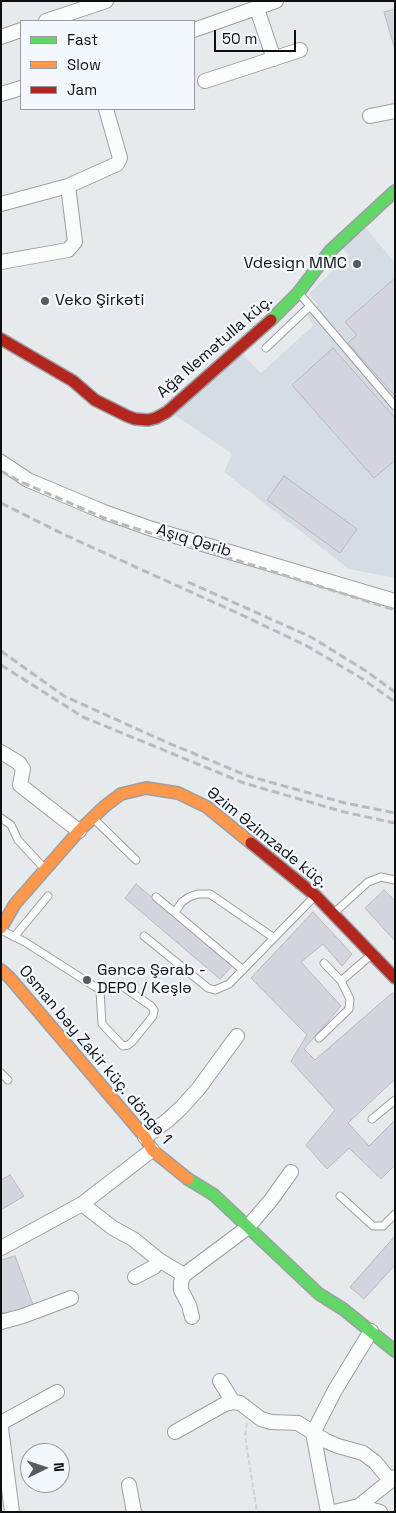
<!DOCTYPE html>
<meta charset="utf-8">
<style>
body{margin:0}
#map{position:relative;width:396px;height:1513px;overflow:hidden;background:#e7eaed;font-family:"Space Grotesk",sans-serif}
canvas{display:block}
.frame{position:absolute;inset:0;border:2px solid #0d0f11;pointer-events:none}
.legend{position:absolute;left:20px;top:20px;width:175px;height:90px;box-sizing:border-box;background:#f2f8fe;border:1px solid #969b9f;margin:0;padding:6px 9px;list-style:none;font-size:15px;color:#0d0f11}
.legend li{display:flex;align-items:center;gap:10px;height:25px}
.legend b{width:25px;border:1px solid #969b9f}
.north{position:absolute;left:20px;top:1443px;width:50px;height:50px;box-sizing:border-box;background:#f2f8fe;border:1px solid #969b9f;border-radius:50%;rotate:86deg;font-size:14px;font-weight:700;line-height:20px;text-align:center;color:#0d0f11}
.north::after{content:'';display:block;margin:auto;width:18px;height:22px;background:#595c5e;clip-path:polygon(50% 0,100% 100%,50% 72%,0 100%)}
.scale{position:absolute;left:214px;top:30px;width:82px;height:22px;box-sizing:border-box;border:2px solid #0d0f11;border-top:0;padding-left:6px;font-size:15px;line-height:18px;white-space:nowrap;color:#0d0f11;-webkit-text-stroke:4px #f2f8fe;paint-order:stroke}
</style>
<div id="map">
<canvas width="396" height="1513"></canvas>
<div class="frame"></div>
<ul class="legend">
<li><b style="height:6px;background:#63d668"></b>Fast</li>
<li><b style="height:6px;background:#ff974d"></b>Slow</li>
<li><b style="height:6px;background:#b3261e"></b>Jam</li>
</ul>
<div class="north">N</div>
<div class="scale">50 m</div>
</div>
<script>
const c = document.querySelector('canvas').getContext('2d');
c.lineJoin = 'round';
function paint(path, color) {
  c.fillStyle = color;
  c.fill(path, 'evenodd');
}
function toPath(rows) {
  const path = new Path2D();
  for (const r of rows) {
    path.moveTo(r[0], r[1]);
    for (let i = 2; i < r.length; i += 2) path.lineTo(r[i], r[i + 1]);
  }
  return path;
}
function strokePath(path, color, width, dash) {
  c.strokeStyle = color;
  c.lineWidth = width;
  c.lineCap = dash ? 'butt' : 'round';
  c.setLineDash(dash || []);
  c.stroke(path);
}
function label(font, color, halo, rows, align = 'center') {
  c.font = font + ' "Space Grotesk",sans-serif';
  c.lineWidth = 4.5;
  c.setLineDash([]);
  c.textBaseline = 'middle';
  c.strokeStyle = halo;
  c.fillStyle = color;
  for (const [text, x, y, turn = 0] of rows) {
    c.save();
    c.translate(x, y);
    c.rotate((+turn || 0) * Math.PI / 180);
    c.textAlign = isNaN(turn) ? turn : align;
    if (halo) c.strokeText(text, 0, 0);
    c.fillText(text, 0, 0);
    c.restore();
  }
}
paint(toPath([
 [366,228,395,263,395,578,349,569,224,472,232,454,172,413,240,352,261,373,314,325,307,316,318,305,309,294,349,255,343,249]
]), '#d5dce3');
const building = toPath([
 [395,9,395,50,384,12,395,9],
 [394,279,395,279,395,396,348,343,357,335,345,322,394,279],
 [333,348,395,418,395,460,374,478,292,385,333,348],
 [284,476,357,529,340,553,267,500,284,476],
 [136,884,232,966,220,979,125,898,136,884],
 [384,890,395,901,395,941,365,908,384,890],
 [313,912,352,954,342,966,323,944,301,962,341,1006,304,1049,315,1060,392,993,395,995,395,1079,348,1123,369,1146,395,1120,395,1165,381,1179,349,1148,327,1169,306,1145,335,1110,291,1061,307,1035,251,978,313,912],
 [10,1175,24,1196,1,1210,1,1180,10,1175],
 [395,1236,395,1265,364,1299,350,1287,395,1236],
 [15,1256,33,1305,6,1315,4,1312,1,1313,1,1260,15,1256]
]);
paint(building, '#d4d5df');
strokePath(building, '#b8b9bc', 1);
const lane = toPath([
 [299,293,395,406],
 [266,348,310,306],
 [1,818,11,825,18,840,44,868],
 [93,818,136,860],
 [156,897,243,970],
 [175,912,182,902,189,897,198,894,210,894,274,938],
 [334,913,368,882,381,877,395,880],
 [1,930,25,942,100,990,122,986,151,1006,154,1010,153,1016,132,1042,128,1045,123,1046,102,1024,100,990],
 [144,936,208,988,215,990,229,984,315,896],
 [14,937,48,896],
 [324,963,341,981,371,955],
 [319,1038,349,1009,350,999,341,981],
 [1,1073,8,1080],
 [372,1119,395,1100],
 [340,1196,373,1226,383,1226,395,1214]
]);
const street = toPath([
 [257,9,274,59],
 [46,21,106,1],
 [194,30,276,1],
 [1,37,21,30],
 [205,81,300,50],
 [1,94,21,88],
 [370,116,395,111],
 [1,204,68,186,117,164,120,158,106,109],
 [1,262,68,250,75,242,68,186],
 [1,462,28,480,104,512,152,529,395,601],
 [1,752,19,763,23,769,20,785,79,831],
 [145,1137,168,1120,181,1108,199,1088,237,1036],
 [82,1204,113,1228,133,1239,159,1260,184,1275,247,1228,271,1200,291,1172],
 [1,1248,82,1204,152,1150],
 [184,1275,181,1282,181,1290,189,1305,192,1317],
 [135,1277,154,1267,159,1260],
 [1,1322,23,1316,71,1298],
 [220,1381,233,1402],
 [1,1423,57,1392],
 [1,1428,12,1512],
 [175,1432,225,1404,233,1402,240,1403,261,1419,271,1422,298,1423,326,1441,338,1446,363,1453,375,1462,390,1480],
 [129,1485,134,1512],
 [359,1506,380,1512],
 [328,1512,313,1433,335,1390,371,1331],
 [334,1512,359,1506,395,1477]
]);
const fast = toPath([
 [271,320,298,293,330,251,395,191],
 [188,1179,214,1195,319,1294,343,1309,395,1351]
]);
const slow = toPath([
 [1,928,15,904,79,831,105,806,121,794,146,788,178,793,207,807,251,843],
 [1,970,10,978,145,1137,152,1150,188,1179]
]);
const jam = toPath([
 [1,339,73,381,95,400,127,416,135,419,148,420,156,418,167,412,271,320],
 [251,843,316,896,395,978]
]);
strokePath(lane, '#9c9fa1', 9);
strokePath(street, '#9c9fa1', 16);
strokePath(fast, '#9c9fa1', 14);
strokePath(slow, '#9c9fa1', 14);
strokePath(jam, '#9c9fa1', 14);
strokePath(toPath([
 [247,1423,245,1436,257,1512]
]), '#cfd0d1', 2, [5, 2.5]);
strokePath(lane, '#fbfcfc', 7);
strokePath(street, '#fbfcfc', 14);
strokePath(fast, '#63d668', 11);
strokePath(slow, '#ff974d', 11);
strokePath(jam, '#b3261e', 11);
strokePath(toPath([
 [1,471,21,482,109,520,395,610],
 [1,503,65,535,244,616,307,646,361,678,395,702],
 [188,582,311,637,366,671,395,692],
 [1,651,64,696,166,742,248,776,345,803,395,813],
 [1,665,83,717,244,783,344,812,395,823]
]), '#b9baba', 3, [8, 4]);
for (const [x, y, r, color] of [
 [357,264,5,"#595c5e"],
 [45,301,5,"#595c5e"],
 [87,980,5,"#595c5e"]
]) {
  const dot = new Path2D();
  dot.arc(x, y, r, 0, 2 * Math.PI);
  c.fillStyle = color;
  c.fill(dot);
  strokePath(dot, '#f2f8fe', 2);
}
label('16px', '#0d0f11', '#f2f8fe', [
 ["Vdesign MMC",347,264,"right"],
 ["Veko Şirkəti",55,301],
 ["Gəncə Şərab -",97,971],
 ["DEPO / Keşlə",97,989]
], 'left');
label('16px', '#0d0f11', '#f2f8fe', [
 ["Ağa Nemətulla küç.",215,347,-41],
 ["Aşıq Qərib",194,541,17],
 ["Əzim Əzimzade küç.",267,838,39],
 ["Osman bəy Zakir küç. döngə 1",95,1055,50]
]);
</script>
